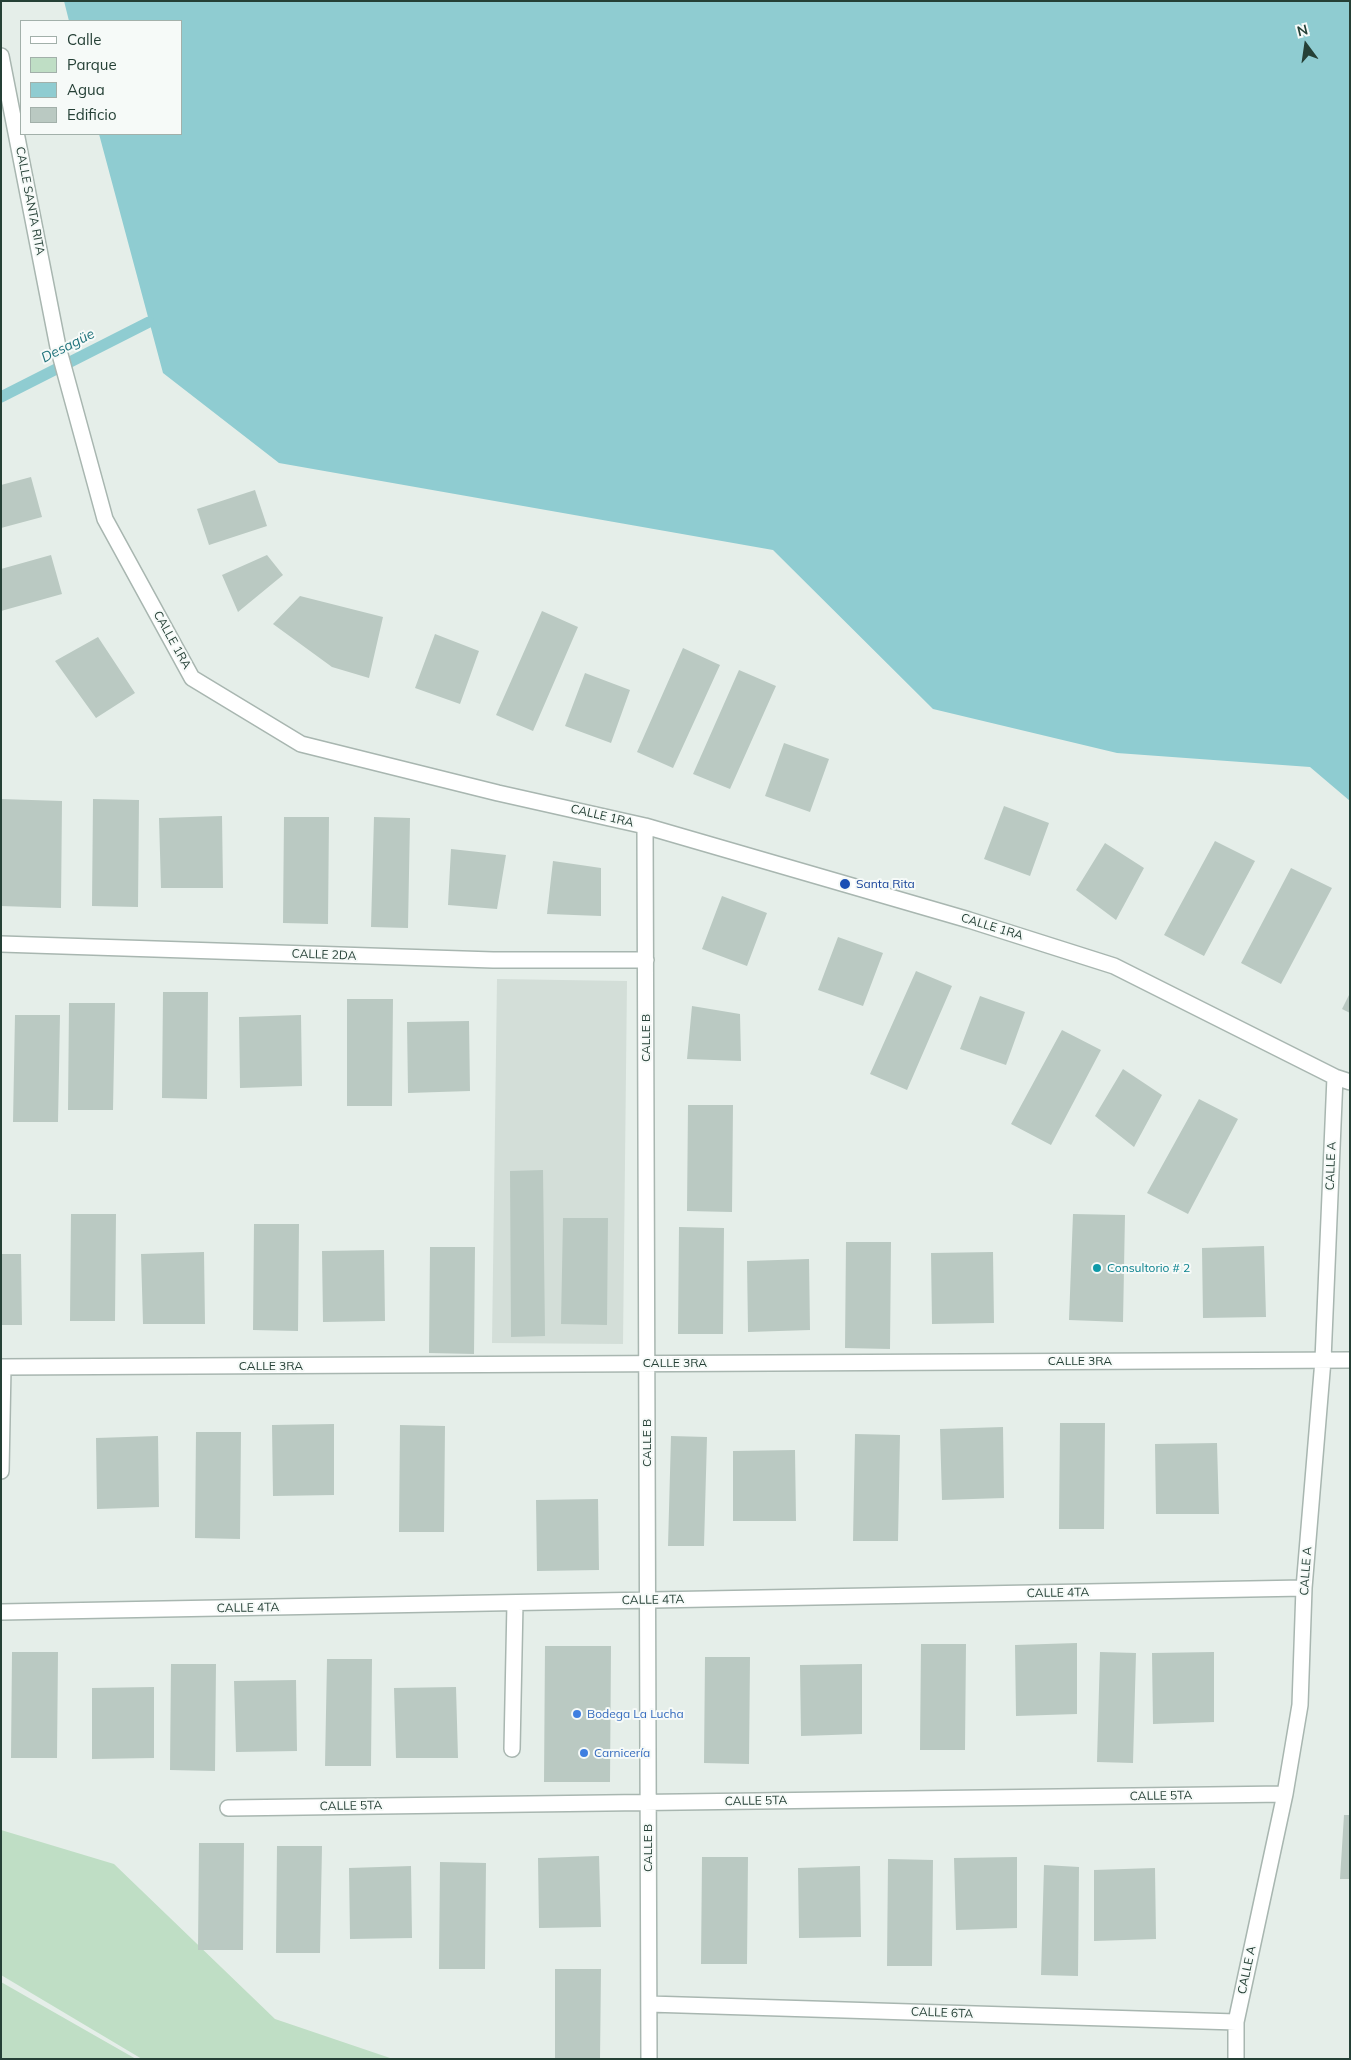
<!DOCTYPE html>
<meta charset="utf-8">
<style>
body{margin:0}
#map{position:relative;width:1351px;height:2060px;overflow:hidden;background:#e5eee9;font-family:Mulish,sans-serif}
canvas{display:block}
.frame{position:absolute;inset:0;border:2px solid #254036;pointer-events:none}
.legend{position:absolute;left:20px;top:20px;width:162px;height:115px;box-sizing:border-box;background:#f6faf8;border:1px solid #a2b0aa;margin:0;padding:6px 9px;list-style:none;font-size:15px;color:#254036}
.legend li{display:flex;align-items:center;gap:10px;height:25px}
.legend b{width:25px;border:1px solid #a2b0aa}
.north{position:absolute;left:1281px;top:20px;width:50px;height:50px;-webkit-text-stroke:4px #f6faf8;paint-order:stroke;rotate:346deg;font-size:14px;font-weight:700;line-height:20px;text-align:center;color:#254036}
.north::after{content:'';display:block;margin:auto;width:18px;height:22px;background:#254036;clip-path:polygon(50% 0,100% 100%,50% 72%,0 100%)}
</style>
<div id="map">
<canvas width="1351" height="2060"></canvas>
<div class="frame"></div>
<ul class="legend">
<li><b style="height:6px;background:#fff"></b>Calle</li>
<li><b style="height:14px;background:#bfdec5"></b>Parque</li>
<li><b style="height:14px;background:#8fccd1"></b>Agua</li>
<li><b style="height:14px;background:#bac9c2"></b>Edificio</li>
</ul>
<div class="north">N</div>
</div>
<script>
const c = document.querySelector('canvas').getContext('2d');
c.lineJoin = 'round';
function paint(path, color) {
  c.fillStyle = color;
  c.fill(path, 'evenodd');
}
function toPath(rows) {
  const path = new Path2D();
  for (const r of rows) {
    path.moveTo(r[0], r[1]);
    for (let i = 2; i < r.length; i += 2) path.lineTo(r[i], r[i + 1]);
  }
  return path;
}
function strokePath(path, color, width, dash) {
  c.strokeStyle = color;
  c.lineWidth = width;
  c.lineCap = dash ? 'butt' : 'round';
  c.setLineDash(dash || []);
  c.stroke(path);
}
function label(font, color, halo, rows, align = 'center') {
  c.font = font + ' Mulish,sans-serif';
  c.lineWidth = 4;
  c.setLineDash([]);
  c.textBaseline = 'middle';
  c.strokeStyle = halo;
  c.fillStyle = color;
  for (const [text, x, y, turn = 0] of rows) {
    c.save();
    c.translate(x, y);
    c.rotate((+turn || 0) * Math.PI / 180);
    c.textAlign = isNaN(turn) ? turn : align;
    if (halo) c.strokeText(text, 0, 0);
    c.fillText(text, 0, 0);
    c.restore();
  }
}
paint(toPath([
 [497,979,627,981,623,1344,492,1343]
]), '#d3ded8');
paint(toPath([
 [1,1830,114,1864,275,2019,393,2059,142,2059,1,1975],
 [1,1982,136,2059,1,2059]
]), '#bfdec5');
paint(toPath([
 [64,1,1350,1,1350,801,1310,767,1117,753,933,709,773,550,279,463,163,373,99,134,181,134,181,21,69,21]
]), '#8fccd1');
strokePath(toPath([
 [1,397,149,322]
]), '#8fccd1', 11);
paint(toPath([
 [31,477,42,517,1,528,1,485],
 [255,490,267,526,209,545,197,509],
 [51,555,62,594,1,611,1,569],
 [267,555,283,575,238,612,222,575],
 [300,596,383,617,369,678,332,667,273,624],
 [542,611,578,627,533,731,496,715],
 [435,634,479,651,460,704,415,688],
 [98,637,135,693,96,718,55,661],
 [683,648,720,665,673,768,637,752],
 [739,670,776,686,730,789,693,774],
 [585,673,630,690,611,743,565,726],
 [784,743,829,759,810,812,765,796],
 [1,799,62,801,61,908,1,906],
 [93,799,139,800,138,907,92,906],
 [1004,806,1049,823,1030,876,984,859],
 [222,816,223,888,161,888,159,818],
 [284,817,329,817,328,924,283,923],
 [374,817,410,818,408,928,371,927],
 [1215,841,1255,861,1204,956,1164,935],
 [1105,843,1144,868,1116,920,1076,890],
 [451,849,506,855,497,909,448,905],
 [553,861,601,868,601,916,547,914],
 [1291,868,1332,888,1281,984,1241,963],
 [722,896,767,913,747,966,702,949],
 [838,937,883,953,863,1006,818,990],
 [916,971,952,986,907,1090,870,1074],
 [163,992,208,992,207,1099,162,1098],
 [1350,993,1350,1013,1342,1009],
 [980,996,1025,1012,1006,1065,960,1049],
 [347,999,393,999,392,1106,347,1106],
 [69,1003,115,1003,113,1110,68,1110],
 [692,1006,740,1014,741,1061,687,1059],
 [15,1015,60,1015,58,1122,13,1122],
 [301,1015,302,1086,240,1088,239,1017],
 [469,1021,470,1091,408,1093,407,1022],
 [1062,1030,1101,1050,1051,1145,1011,1124],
 [1123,1069,1162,1095,1134,1147,1095,1116],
 [1199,1099,1238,1119,1188,1214,1147,1193],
 [688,1105,733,1105,732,1212,687,1211],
 [543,1170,545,1336,511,1337,510,1171],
 [71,1214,116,1214,115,1321,70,1321],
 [1073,1214,1125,1215,1123,1322,1069,1320],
 [563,1218,608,1218,607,1325,561,1324],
 [254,1224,299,1224,298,1331,253,1330],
 [679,1227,724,1228,723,1334,678,1334],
 [846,1242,891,1242,890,1349,845,1348],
 [1264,1246,1266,1317,1203,1318,1202,1248],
 [430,1247,475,1247,474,1354,429,1353],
 [384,1250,385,1321,323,1322,322,1251],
 [204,1252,205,1324,143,1324,141,1254],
 [993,1252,994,1323,932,1324,931,1253],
 [1,1254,21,1254,22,1325,1,1325],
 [809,1259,810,1330,748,1332,747,1261],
 [1060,1423,1105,1423,1104,1529,1059,1529],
 [334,1424,334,1495,273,1496,272,1425],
 [400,1425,445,1426,444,1532,399,1532],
 [1003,1427,1004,1498,942,1500,940,1429],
 [196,1432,241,1432,240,1539,195,1538],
 [855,1434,900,1435,898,1541,853,1541],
 [158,1436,159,1507,97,1509,96,1438],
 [671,1436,707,1437,704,1546,668,1546],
 [1217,1443,1219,1514,1156,1514,1155,1444],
 [795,1450,796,1521,733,1521,733,1451],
 [598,1499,599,1570,537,1571,536,1500],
 [1077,1643,1077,1714,1016,1716,1015,1645],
 [921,1644,966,1644,965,1750,920,1750],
 [545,1646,611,1646,610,1782,544,1782],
 [12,1652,58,1652,57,1758,11,1758],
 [1100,1652,1136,1653,1133,1763,1097,1762],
 [1214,1652,1214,1722,1153,1724,1152,1653],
 [705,1657,750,1657,749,1764,704,1763],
 [327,1659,372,1659,371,1766,325,1766],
 [171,1664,216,1664,215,1771,170,1770],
 [862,1664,862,1734,801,1736,800,1665],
 [296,1680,297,1751,236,1752,234,1681],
 [154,1687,154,1758,92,1759,92,1688],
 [456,1687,458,1758,396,1758,394,1688],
 [1344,1815,1350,1815,1350,1879,1340,1879],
 [199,1843,244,1843,243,1950,198,1950],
 [277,1846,322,1846,320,1953,276,1953],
 [599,1856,601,1927,539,1928,538,1858],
 [702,1857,748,1857,747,1964,701,1964],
 [1017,1857,1017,1928,956,1930,954,1858],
 [888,1859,933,1860,932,1966,887,1966],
 [440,1862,486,1863,485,1969,439,1969],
 [1044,1865,1079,1867,1078,1976,1041,1975],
 [411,1866,412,1938,350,1939,349,1868],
 [860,1866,861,1937,799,1938,798,1868],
 [1155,1868,1156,1939,1094,1941,1094,1870],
 [555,1969,601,1969,600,2059,555,2059]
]), '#bac9c2');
const minor = toPath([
 [1,56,58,347,105,519,192,678,301,744,498,793,645,826,969,920,1114,966,1335,1077,1350,1082],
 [645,826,649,2059],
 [1,944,493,960,646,960],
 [1,1367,1350,1360],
 [1,1471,3,1367],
 [1,1612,1304,1588],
 [512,1749,515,1603],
 [228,1808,1285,1794],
 [649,2004,1236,2022],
 [1236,2059,1236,2022,1285,1794,1300,1705,1304,1588,1323,1360,1335,1077]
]);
strokePath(minor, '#a8b6b0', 18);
strokePath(minor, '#fff', 15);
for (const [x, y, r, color] of [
 [845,884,6,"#1a4fb4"],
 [1097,1268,5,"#0f9aa8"],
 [577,1714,5,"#3f7fe0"],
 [584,1753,5,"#3f7fe0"]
]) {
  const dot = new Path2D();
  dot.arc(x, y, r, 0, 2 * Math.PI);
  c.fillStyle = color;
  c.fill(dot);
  strokePath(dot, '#f6faf8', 2);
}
label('12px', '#254036', '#f6faf8', [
 ["CALLE SANTA RITA",30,201,79],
 ["CALLE 1RA",172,640,61],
 ["CALLE 1RA",602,816,13],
 ["CALLE 1RA",992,927,17],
 ["CALLE 2DA",324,955,2],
 ["CALLE B",646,1038,-90],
 ["CALLE A",1331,1166,-88],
 ["CALLE 3RA",1080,1361],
 ["CALLE 3RA",675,1363],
 ["CALLE 3RA",271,1366],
 ["CALLE B",647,1443,-90],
 ["CALLE A",1306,1571,-86],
 ["CALLE 4TA",1058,1593,-1],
 ["CALLE 4TA",653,1600,-1],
 ["CALLE 4TA",248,1608,-1],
 ["CALLE 5TA",1161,1796,-1],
 ["CALLE 5TA",756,1801,-1],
 ["CALLE 5TA",351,1806,-1],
 ["CALLE B",648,1848,-90],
 ["CALLE A",1247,1970,-78],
 ["CALLE 6TA",942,2013,2]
]);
label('12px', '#164399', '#f6faf8', [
 ["Santa Rita",856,884]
], 'left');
label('12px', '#0d838f', '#f6faf8', [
 ["Consultorio # 2",1107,1268]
], 'left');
label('12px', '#366cbe', '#f6faf8', [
 ["Bodega La Lucha",587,1714],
 ["Carnicería",594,1753]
], 'left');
label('italic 14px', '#1f727b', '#f6faf8', [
 ["Desagüe",68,346,-27]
]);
</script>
